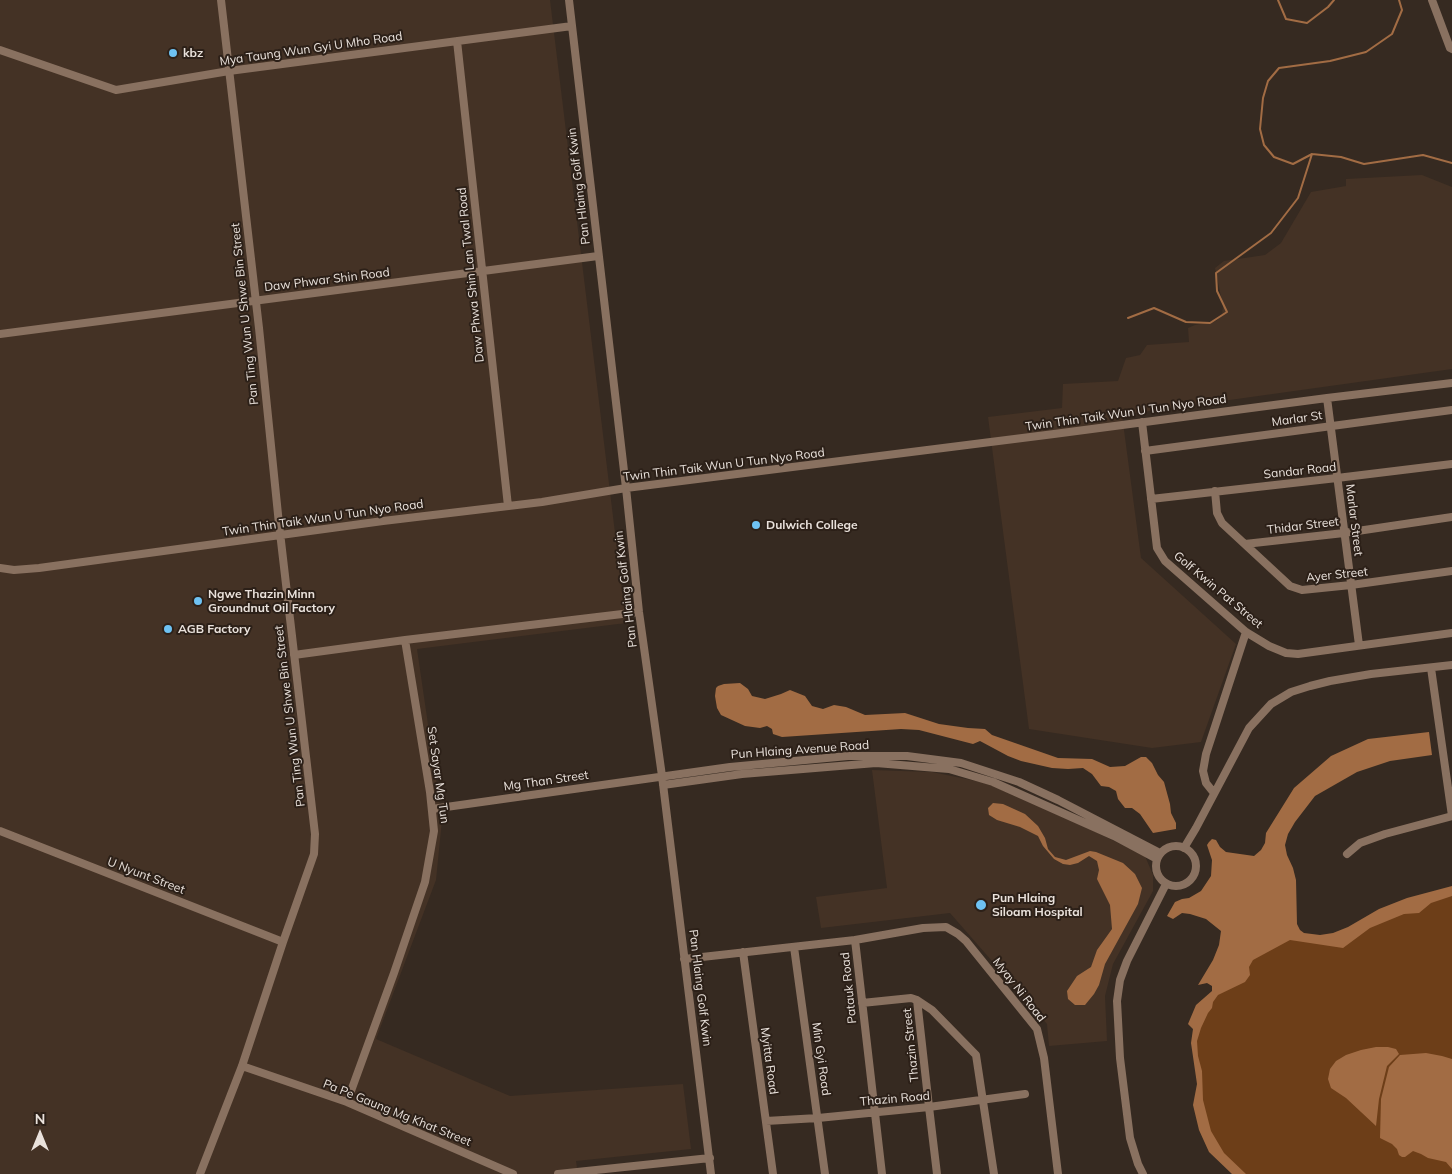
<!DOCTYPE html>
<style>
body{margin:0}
#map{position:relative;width:1452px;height:1174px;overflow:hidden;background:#362a21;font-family:Mulish,sans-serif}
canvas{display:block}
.north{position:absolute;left:15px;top:1109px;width:50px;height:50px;-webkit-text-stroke:4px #2c2018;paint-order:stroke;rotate:0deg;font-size:14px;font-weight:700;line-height:20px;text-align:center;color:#e9e1db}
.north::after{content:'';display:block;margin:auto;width:18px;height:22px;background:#e9e1db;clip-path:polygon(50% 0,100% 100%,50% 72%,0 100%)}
</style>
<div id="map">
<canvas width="1452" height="1174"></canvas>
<div class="north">N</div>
</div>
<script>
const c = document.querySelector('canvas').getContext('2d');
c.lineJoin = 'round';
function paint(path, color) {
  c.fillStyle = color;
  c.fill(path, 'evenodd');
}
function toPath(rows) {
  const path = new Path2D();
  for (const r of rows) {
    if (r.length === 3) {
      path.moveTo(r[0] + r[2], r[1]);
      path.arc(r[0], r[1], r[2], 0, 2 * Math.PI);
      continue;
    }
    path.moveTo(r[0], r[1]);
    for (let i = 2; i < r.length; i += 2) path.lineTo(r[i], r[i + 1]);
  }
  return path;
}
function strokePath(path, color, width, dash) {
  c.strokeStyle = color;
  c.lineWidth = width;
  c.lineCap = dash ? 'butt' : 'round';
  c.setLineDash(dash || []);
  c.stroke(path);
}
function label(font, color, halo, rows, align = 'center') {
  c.font = font + ' Mulish,sans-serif';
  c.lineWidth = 4;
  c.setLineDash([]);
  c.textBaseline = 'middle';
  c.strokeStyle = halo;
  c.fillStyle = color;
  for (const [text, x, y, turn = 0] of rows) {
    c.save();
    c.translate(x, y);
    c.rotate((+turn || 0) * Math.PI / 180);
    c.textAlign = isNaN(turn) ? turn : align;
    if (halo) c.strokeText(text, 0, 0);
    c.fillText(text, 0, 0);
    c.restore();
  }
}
paint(toPath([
 [0,0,550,0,626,623,417,649,442,820,436,880,376,1039,510,1096,683,1084,691,1149,576,1161,578,1174,0,1174],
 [1422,175,1452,187,1452,369,1122,415,1141,558,1236,644,1201,742,1152,748,1029,729,988,417,1062,408,1063,384,1118,381,1126,358,1140,355,1147,345,1189,342,1188,328,1195,325,1216,321,1222,315,1223,306,1215,268,1224,261,1265,255,1281,243,1311,192,1346,186,1346,179],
 [872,770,932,772,981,782,1013,793,1094,831,1145,856,1153,875,1153,891,1113,964,1105,996,1107,1041,1049,1046,1047,1024,950,913,821,928,816,897,887,888]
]), '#443225');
paint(toPath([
 [1452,893,1452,1078,1450,1079,1452,1174,1237,1174,1216,1150,1200,1110,1194,1044,1236,938,1338,940]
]), '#6d3e18');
paint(toPath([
 [740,683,748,689,752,696,765,699,781,694,790,690,805,696,812,706,823,709,834,705,846,707,865,715,905,713,939,724,968,728,985,729,992,735,1058,758,1092,759,1110,767,1125,766,1141,757,1146,757,1152,763,1158,775,1164,782,1170,804,1171,813,1176,823,1176,829,1153,833,1140,814,1132,808,1125,808,1118,799,1116,791,1109,787,1101,786,1092,774,1083,768,1068,769,1052,768,1021,761,1008,756,980,741,973,744,919,730,901,729,782,737,773,734,772,729,767,726,760,728,745,726,721,715,717,708,715,696,716,688,718,686,724,684],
 [1429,732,1432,755,1390,761,1357,772,1315,796,1295,822,1288,834,1285,845,1287,855,1293,868,1296,880,1297,924,1300,930,1304,933,1320,935,1333,933,1348,927,1379,909,1407,898,1452,886,1452,896,1431,903,1419,913,1404,914,1370,928,1343,948,1290,940,1253,960,1249,967,1250,975,1245,982,1218,995,1213,1002,1212,1008,1208,1013,1201,1028,1197,1041,1198,1056,1202,1071,1203,1100,1211,1131,1224,1153,1246,1174,1232,1174,1209,1152,1199,1130,1193,1105,1197,1084,1191,1043,1193,1029,1188,1024,1196,1005,1212,991,1212,986,1207,983,1198,985,1213,960,1219,945,1221,931,1206,919,1190,914,1182,913,1173,919,1167,916,1175,902,1182,899,1189,898,1201,891,1211,876,1212,860,1207,845,1209,842,1212,839,1216,840,1220,847,1226,852,1254,856,1261,850,1265,843,1266,833,1294,788,1331,756,1368,739],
 [993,803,1003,804,1025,814,1038,826,1045,838,1048,849,1055,857,1066,860,1090,851,1096,852,1123,863,1135,874,1142,888,1138,904,1105,964,1099,985,1094,994,1085,1005,1075,1005,1068,999,1067,991,1077,976,1091,967,1097,950,1112,929,1110,905,1097,879,1099,870,1097,861,1089,856,1078,863,1070,865,1063,864,1054,859,1043,846,1038,836,1020,827,997,820,989,815,988,808],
 [1376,1047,1388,1047,1396,1049,1399,1054,1387,1066,1379,1099,1376,1126,1346,1098,1331,1088,1328,1079,1330,1069,1336,1061,1346,1055,1361,1050],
 [1426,1053,1442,1056,1452,1059,1452,1169,1446,1162,1428,1158,1421,1154,1413,1151,1405,1157,1402,1157,1399,1155,1397,1149,1392,1144,1380,1138,1381,1099,1389,1067,1400,1055]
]), '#a26c44');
strokePath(toPath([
 [1278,0,1286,19,1307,23,1328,7,1334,0],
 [1399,0,1402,10,1392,34,1366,52,1330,61,1279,68,1268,81,1263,98,1260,129,1264,145,1274,157,1293,164,1312,154,1341,157,1364,164,1423,155,1452,163],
 [1128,318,1154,308,1186,322,1210,323,1227,312,1217,291,1216,273,1271,233,1298,198,1312,154]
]), '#a26c44', 2);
strokePath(toPath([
 [569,0,626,488,639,612,662,776,711,1174],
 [1432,0,1450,48,1452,49],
 [457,41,508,506],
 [0,50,116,90,229,71,572,26],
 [0,334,598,256],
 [1327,398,1359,645],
 [1142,422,1157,548,1165,561,1246,632,1269,646,1286,653,1298,654,1452,633],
 [1145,451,1452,410],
 [1215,491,1217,513,1222,523,1290,586,1302,590,1351,585,1452,571],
 [1151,499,1337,478,1452,464],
 [1245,544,1344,533,1452,517],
 [0,568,14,570,39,568,383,521,542,502,626,488,1054,434,1327,398,1452,383],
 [405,640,639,612],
 [294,655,405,640,430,792,434,831,425,882,394,973,347,1102],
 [663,785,742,774,876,763,949,769,993,782,1114,836,1157,859],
 [1214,793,1206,783,1203,771,1206,754,1246,632],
 [432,809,730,767,848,756,907,756,961,763,1019,782,1058,800,1160,853],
 [0,831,283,942],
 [1176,866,20],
 [1184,848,1196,828,1249,728,1271,704,1291,692,1310,686,1330,681,1371,674,1452,665],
 [1347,854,1360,843,1385,834,1452,816,1431,668],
 [855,940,923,928,946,927,958,934,966,941,1037,1029,1044,1058,1058,1174],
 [794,947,825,1174],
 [743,952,773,1174],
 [684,959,855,940,882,1174],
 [917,1000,932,1010,976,1055,994,1174],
 [862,1003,911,998,917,1000,929,1107,937,1174],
 [242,1066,347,1102,513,1174],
 [766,1121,818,1118,929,1107,1025,1094],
 [200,1174,242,1066,283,942,314,854,315,834,279,524,259,328,221,0],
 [558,1174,710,1158],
 [1143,1174,1138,1164,1130,1138,1120,1058,1117,1001,1120,980,1127,961,1166,884]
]), '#897160', 8);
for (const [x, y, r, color] of [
 [173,53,5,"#6ec2f3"],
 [756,525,5,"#6ec2f3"],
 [198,601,5,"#6ec2f3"],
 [168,629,5,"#6ec2f3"],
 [981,905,6,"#6ec2f3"]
]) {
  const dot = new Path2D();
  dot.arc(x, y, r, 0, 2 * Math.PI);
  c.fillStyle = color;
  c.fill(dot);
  strokePath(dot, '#2c2018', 2);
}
label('12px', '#e9e1db', '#2c2018', [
 ["Mya Taung Wun Gyi U Mho Road",311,49,-8],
 ["Pan Hlaing Golf Kwin",579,186,-97],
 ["Daw Phwa Shin Lan Twal Road",471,275,-96],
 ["Daw Phwar Shin Road",327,280,-7],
 ["Pan Ting Wun U Shwe Bin Street",245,314,-96],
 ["Twin Thin Taik Wun U Tun Nyo Road",1126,413,-8],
 ["Marlar St",1297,419,-8],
 ["Twin Thin Taik Wun U Tun Nyo Road",724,465,-7],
 ["Sandar Road",1300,471,-6],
 ["Twin Thin Taik Wun U Tun Nyo Road",323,518,-8],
 ["Marlar Street",1354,520,83],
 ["Thidar Street",1303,526,-7],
 ["Ayer Street",1337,575,-6],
 ["Pan Hlaing Golf Kwin",626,589,-97],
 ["Golf Kwin Pat Street",1218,590,40],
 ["Pan Ting Wun U Shwe Bin Street",290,716,-97],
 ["Pun Hlaing Avenue Road",800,750,-4],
 ["Set Sayar Mg Tun",438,775,82],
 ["Mg Than Street",546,781,-8],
 ["U Nyunt Street",146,876,21],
 ["Pan Hlaing Golf Kwin",700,988,83],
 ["Patauk Road",849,988,-96],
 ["Myay Ni Road",1019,990,52],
 ["Thazin Street",911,1045,-96],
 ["Min Gyi Road",821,1059,82],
 ["Myitta Road",769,1061,82],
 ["Thazin Road",895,1099,-5],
 ["Pa Pe Gaung Mg Khat Street",397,1113,22]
]);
label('bold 12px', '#e9e1db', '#2c2018', [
 ["kbz",183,53],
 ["Dulwich College",766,525],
 ["Ngwe Thazin Minn",208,594],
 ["Groundnut Oil Factory",208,608],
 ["AGB Factory",178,629],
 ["Pun Hlaing",992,898],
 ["Siloam Hospital",992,912]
], 'left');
</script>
